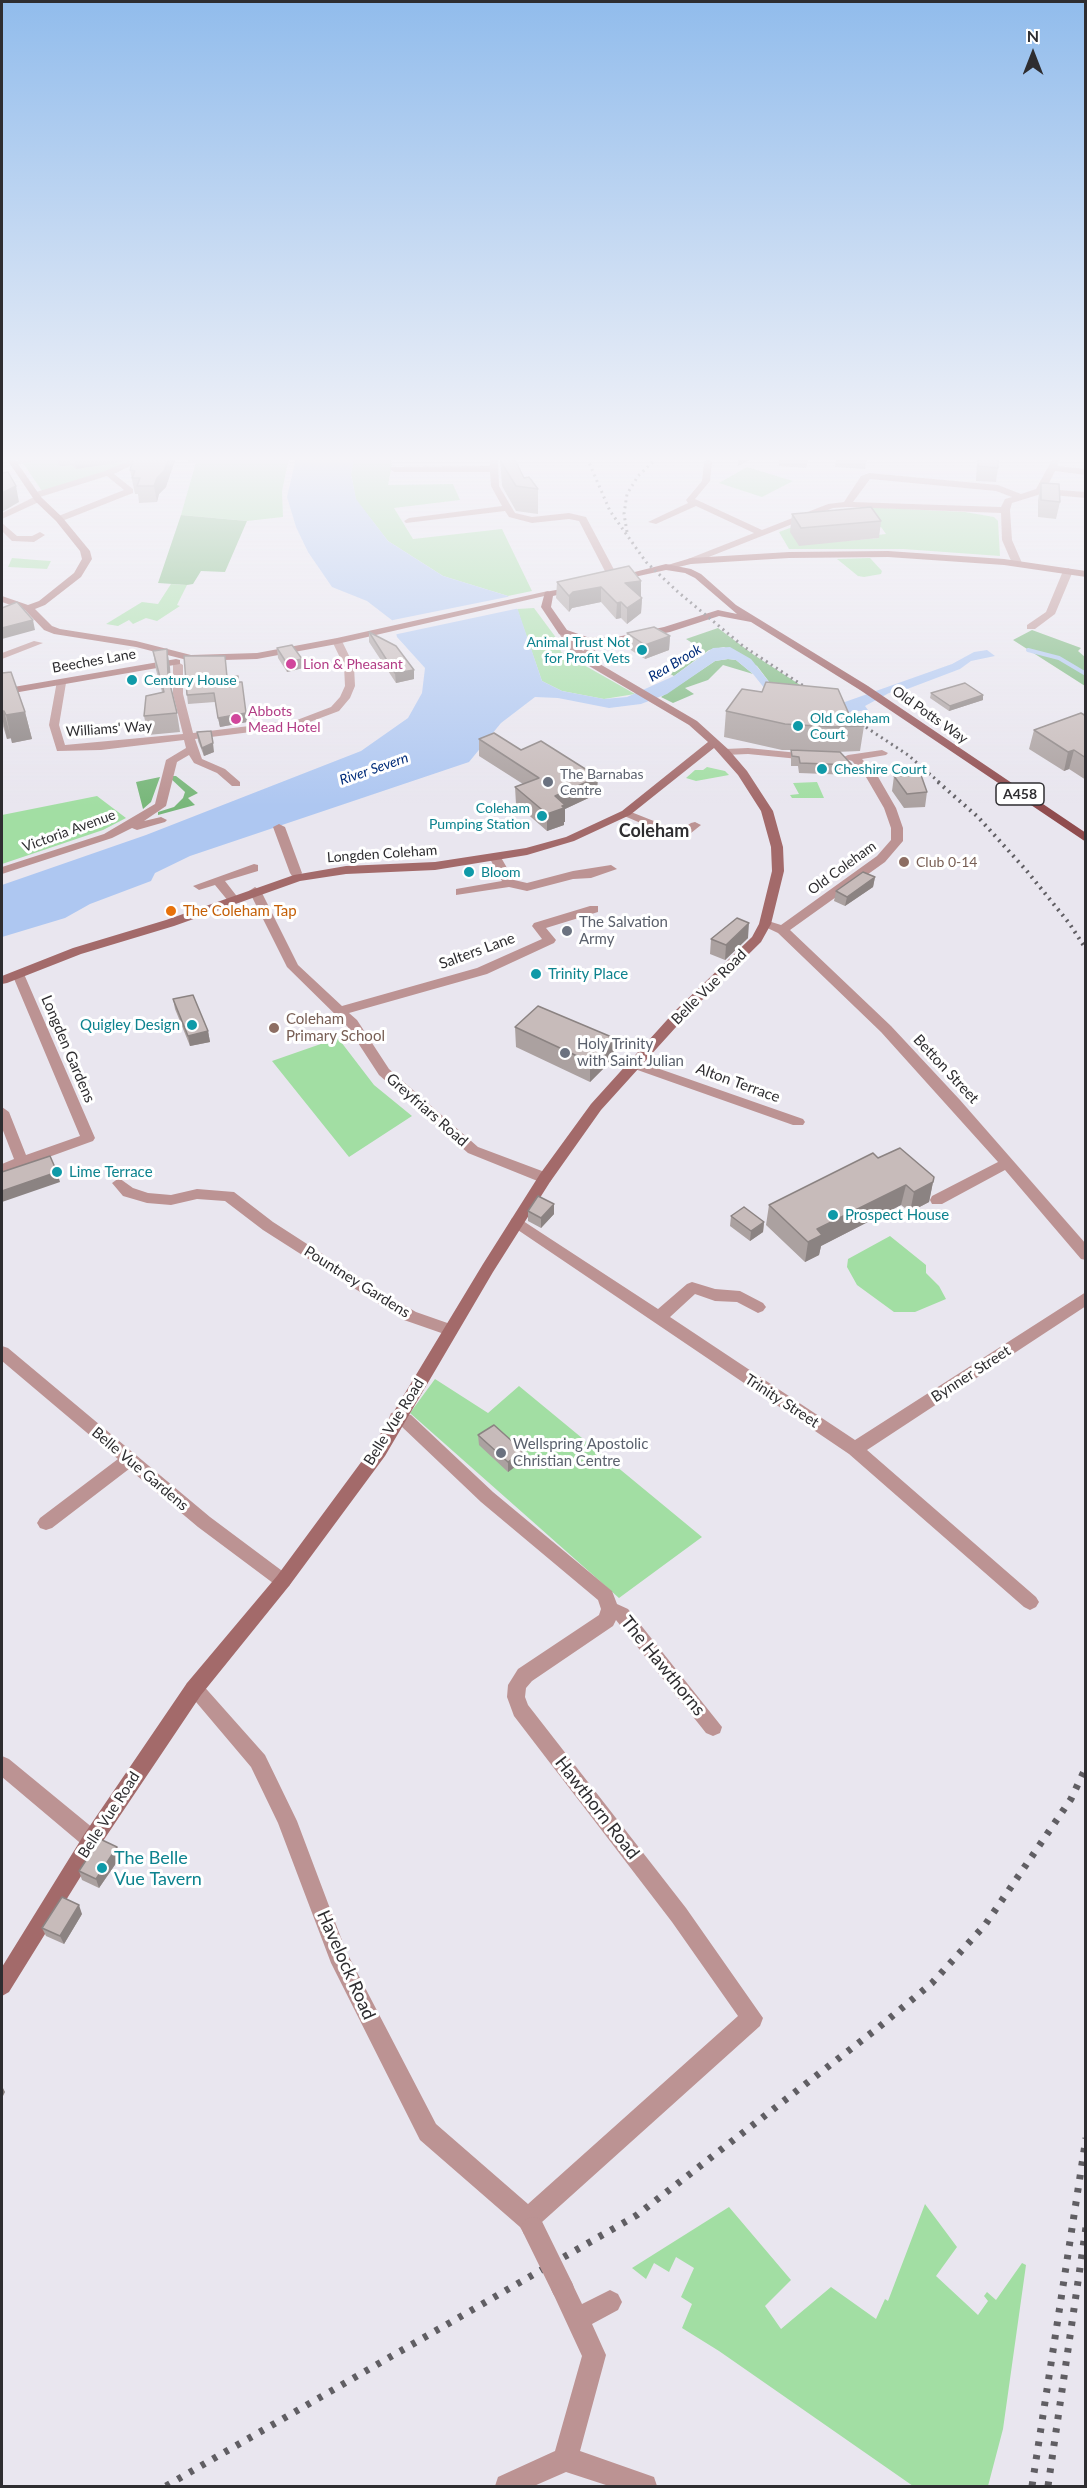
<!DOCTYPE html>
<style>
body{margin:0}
#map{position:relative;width:1087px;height:2488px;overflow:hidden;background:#e9e6ef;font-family:Lato,sans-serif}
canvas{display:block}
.frame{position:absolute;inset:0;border:3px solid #2e2d30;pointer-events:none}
.north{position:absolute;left:1003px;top:24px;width:60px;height:60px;-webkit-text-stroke:4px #fff;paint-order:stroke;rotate:0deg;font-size:16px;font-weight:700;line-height:24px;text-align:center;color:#2e2d30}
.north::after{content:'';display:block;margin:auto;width:21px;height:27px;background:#2e2d30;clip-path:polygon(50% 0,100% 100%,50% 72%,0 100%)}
</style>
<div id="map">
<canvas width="1087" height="2488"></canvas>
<div class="frame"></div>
<div class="north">N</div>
</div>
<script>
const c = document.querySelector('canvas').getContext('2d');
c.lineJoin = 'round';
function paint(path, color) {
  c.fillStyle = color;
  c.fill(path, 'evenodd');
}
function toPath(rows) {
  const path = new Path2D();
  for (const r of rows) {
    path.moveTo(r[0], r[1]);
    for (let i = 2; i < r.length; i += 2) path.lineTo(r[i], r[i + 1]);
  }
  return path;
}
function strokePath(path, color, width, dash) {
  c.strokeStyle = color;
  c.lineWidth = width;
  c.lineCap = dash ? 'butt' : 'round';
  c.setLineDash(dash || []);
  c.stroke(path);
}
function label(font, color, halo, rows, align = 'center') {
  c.font = font + ' Lato,sans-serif';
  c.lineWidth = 6;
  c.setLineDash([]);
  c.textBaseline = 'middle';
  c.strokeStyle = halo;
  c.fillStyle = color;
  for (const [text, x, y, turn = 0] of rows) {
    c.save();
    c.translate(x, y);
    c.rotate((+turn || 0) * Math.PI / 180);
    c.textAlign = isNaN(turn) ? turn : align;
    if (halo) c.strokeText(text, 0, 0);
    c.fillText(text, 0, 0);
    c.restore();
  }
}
paint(toPath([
 [50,458,141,458,107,473,42,491,23,463],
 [188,458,289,458,282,491,283,517,247,521,181,515,196,462,188,461],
 [354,458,390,458,392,465,388,485,453,484,460,500,394,508,413,539,502,529,532,591,508,596,443,576,388,541,356,500,351,474],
 [747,467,793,481,762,497,719,483],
 [865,507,965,512,994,517,998,521,1000,556,903,549,789,549,779,532,838,510],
 [881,527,886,534,877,535,879,538,799,545],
 [12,558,36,560,51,561,47,569,8,567],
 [870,558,882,571,881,574,864,577,858,576,837,559],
 [171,584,187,585,177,605,180,606,157,621,146,618,133,624,129,620,118,626,106,624,142,602,158,604],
 [534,608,557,639,561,652,635,694,604,699,562,691,542,681,517,609],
 [707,767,725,771,729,775,696,781,686,778,695,770,703,770],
 [817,782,824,798,792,798,790,795,799,794,793,783],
 [97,796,126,818,103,830,2,864,2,815],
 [338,1038,374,1085,412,1116,349,1157,272,1061],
 [890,1236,926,1265,926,1273,939,1286,946,1299,915,1312,894,1312,857,1285,847,1267,848,1259],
 [435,1379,488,1413,519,1386,702,1537,619,1598,410,1413],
 [925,2204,957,2247,936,2276,978,2315,988,2301,984,2296,987,2292,996,2300,1022,2263,1026,2265,1003,2429,988,2486,913,2486,719,2351,682,2328,692,2304,681,2297,694,2268,676,2257,669,2272,654,2263,646,2279,632,2268,729,2207,791,2280,765,2306,781,2329,831,2287,876,2319,885,2299,888,2301]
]), '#a2dea3');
paint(toPath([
 [181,515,247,521,225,572,201,571,193,584,187,585,158,583],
 [718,628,754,655,828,703,780,696,757,666,724,647,709,650,674,676,665,671,700,648,686,639],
 [1032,630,1081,648,1078,651,1085,657,1085,686,1013,640],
 [728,659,736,660,753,674,723,665,708,680,685,688,694,694,673,703,661,697,715,661],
 [168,776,176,776,198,793,188,798,195,805,158,815,158,812,174,807,183,798,185,792],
 [160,777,151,802,143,809,136,782]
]), '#78b77a');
paint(toPath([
 [296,458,354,458,351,474,356,499,388,541,443,576,508,596,518,610,542,681,562,691,604,699,627,697,674,676,713,648,730,647,751,659,777,692,842,703,952,664,974,652,987,650,995,656,971,661,960,669,902,691,889,693,865,706,868,710,841,713,765,689,753,674,736,660,728,659,715,661,667,694,641,704,609,708,558,698,535,697,501,723,469,762,190,856,155,873,151,881,90,904,65,918,2,937,2,885,146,835,361,751,408,718,422,693,425,668,397,637,393,621,367,601,332,587,308,552,296,527,287,497]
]), '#aec7f1');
paint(toPath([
 [512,596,520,608,393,635,390,622,393,620]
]), '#e9e6ef');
strokePath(toPath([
 [1028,650,1059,658,1086,674]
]), '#aec7f1', 4);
paint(toPath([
 [27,458,44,458,13,466,9,463,27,458],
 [135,458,146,458,114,474,133,489,133,493,62,521,56,521,56,517,124,490,107,476,40,497,41,501,2,519,2,513,34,497,32,495,33,493,105,471,135,458],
 [490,458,498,458,499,486,515,513,532,517,569,513,586,517,619,579,617,581,609,579,579,521,569,519,532,523,509,517,505,511,406,523,404,521,409,518,502,506,491,486,490,472,394,472,390,469,391,467,490,466,490,458],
 [1053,458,1061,458,1057,466,1086,469,1086,475,1055,471,1046,489,1086,492,1086,498,1041,494,1012,503,1010,510,1012,540,1022,563,1017,566,1012,563,1002,540,1001,513,847,507,833,508,691,564,688,563,688,559,754,533,696,506,656,524,648,522,688,503,686,500,702,481,704,462,708,459,712,462,710,481,695,499,762,530,828,504,844,502,861,476,869,473,998,485,1021,494,1036,489,1053,458],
 [870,479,996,491,1012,497,1005,499,1001,507,853,502,870,479],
 [2,523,17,536,32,536,40,532,45,535,34,542,12,541,2,531,2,523],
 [1068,568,1073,571,1055,614,1035,629,1027,629,1027,625,1046,612,1063,571,1068,568],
 [333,639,341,639,354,666,355,686,350,698,339,711,299,726,195,739,202,759,225,769,240,782,240,786,232,786,217,773,194,763,189,755,177,762,166,806,144,821,161,817,167,820,165,822,137,830,132,828,112,838,2,874,2,867,104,834,155,804,166,760,186,748,184,740,101,750,57,751,49,725,57,681,66,683,59,725,65,745,183,734,173,694,173,665,178,662,183,665,183,694,193,733,297,720,331,707,340,697,345,686,344,666,332,641,333,639],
 [34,641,43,643,2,659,2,653,34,641],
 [748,748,809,754,815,757,809,760,748,754,725,755,720,752,725,749,748,748],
 [882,750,888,753,886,755,862,759,877,775,896,808,903,828,903,841,885,862,790,930,891,1026,960,1100,1086,1244,1086,1260,1081,1259,1005,1170,942,1204,932,1204,930,1200,932,1196,998,1162,881,1032,778,933,759,924,765,920,781,925,877,856,891,840,891,828,884,808,866,777,852,761,842,758,848,755,882,750],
 [626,810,679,831,691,823,695,822,701,825,686,837,678,839,622,815,620,813,626,810],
 [279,824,285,827,302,873,300,876,292,876,290,873,273,827,279,824],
 [495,853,499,854,514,880,527,883,573,871,611,865,617,869,591,878,573,879,527,891,509,887,456,895,456,889,502,881,489,857,495,853],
 [254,864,258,865,258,871,225,881,239,899,237,902,229,902,215,885,199,890,193,886,254,864],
 [255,887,261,891,298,965,342,1006,477,968,542,939,532,926,534,923,590,906,598,906,598,912,546,928,556,940,554,943,487,974,349,1013,357,1020,389,1069,478,1147,550,1174,552,1178,550,1182,540,1182,468,1153,379,1075,347,1026,287,967,249,891,255,887],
 [18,970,24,974,95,1138,93,1141,2,1174,2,1164,14,1159,2,1128,2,1107,9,1112,26,1155,80,1136,12,974,18,970],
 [634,1060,803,1119,805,1122,803,1125,793,1125,629,1067,627,1064,634,1060],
 [119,1178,133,1188,148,1193,171,1195,197,1189,234,1192,273,1222,383,1293,416,1312,456,1326,458,1330,456,1334,450,1336,404,1320,263,1230,225,1201,197,1199,171,1205,147,1203,123,1196,112,1183,119,1178],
 [517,1217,658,1309,687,1284,692,1282,715,1289,740,1291,763,1303,766,1307,763,1311,758,1313,737,1302,715,1301,695,1294,670,1317,855,1440,1086,1292,1086,1306,867,1450,1036,1597,1039,1602,1036,1607,1030,1610,1024,1607,849,1454,512,1226,510,1222,512,1218,517,1217],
 [2,1346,8,1348,210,1517,289,1576,292,1581,289,1586,283,1589,277,1586,198,1527,129,1469,52,1528,46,1530,40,1528,37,1523,40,1518,118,1459,2,1361,2,1346],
 [397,1412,411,1415,493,1492,612,1591,617,1604,628,1609,722,1727,720,1733,713,1736,706,1733,616,1620,613,1626,532,1681,526,1688,525,1697,528,1705,686,1908,763,2018,760,2026,542,2222,543,2226,540,2234,532,2237,524,2234,520,2227,420,2140,331,1963,278,1823,251,1767,185,1689,187,1683,194,1681,201,1683,265,1755,297,1821,346,1951,436,2124,528,2204,738,2016,672,1922,514,1716,507,1697,508,1685,518,1669,599,1615,601,1609,598,1600,481,1502,400,1425,391,1423,389,1418,391,1413,397,1412],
 [2,1756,9,1759,99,1833,102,1840,99,1847,92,1849,85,1847,2,1777,2,1756],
 [563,2277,571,2281,582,2304,610,2290,618,2294,622,2302,618,2310,592,2324,606,2355,580,2451,654,2477,657,2486,609,2486,566,2472,534,2486,495,2486,498,2477,555,2451,582,2356,551,2289,555,2281,563,2277]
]), '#bc9393');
paint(toPath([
 [6,458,14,458,41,497,62,517,90,551,92,559,81,577,45,605,35,609,52,626,60,629,136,641,191,655,257,653,337,638,548,591,553,594,337,644,257,659,191,661,136,647,54,634,44,630,25,610,2,602,2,596,28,605,39,601,74,573,82,559,80,551,56,521,35,501,6,458],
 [888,551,1004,559,1086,571,1086,577,1004,565,888,557,789,558,691,564,666,570,661,567,691,558,789,552,888,551],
 [559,630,567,630,583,651,597,639,605,639,605,643,593,652,593,660,697,721,729,750,747,771,773,811,783,847,784,871,771,924,761,942,686,1016,601,1110,550,1182,493,1272,385,1456,289,1586,201,1695,99,1847,9,1992,2,1996,2,1967,85,1833,187,1683,277,1576,373,1446,483,1264,540,1174,591,1104,676,1010,752,937,759,924,772,871,771,847,761,811,738,775,714,748,630,815,574,841,527,855,435,870,346,874,300,881,174,926,81,954,7,983,2,984,2,976,73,948,166,920,294,875,346,866,435,862,526,848,566,837,622,811,708,742,689,725,584,663,571,651,558,632,559,630],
 [176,659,180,660,180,664,2,695,2,689,176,659]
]), '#a36a6a');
paint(toPath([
 [666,564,691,569,701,574,736,605,868,686,1086,833,1086,842,860,690,751,622,719,616,670,632,617,643,586,643,559,634,541,607,545,592,578,586,578,590,553,596,551,607,567,630,587,637,617,637,664,627,718,610,737,614,695,578,685,573,666,570,616,581,611,578,666,564]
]), '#904c4e');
strokePath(toPath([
 [587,458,610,511,646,562,678,592,743,646,908,755,940,783],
 [627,532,624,514,627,494,638,476,657,458]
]), '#605e63', 3, [2, 4]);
strokePath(toPath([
 [938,782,978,817,1026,870,1069,923,1086,949]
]), '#605e63', 4, [2, 5]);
strokePath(toPath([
 [166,2486,637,2215,879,2027,932,1983,985,1925,1071,1799,1086,1767],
 [1032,2486,1086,2138],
 [1048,2486,1086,2227]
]), '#605e63', 7, [4.5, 9]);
strokePath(toPath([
 [533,2228,563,2289]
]), '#bc9393', 22);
paint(toPath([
 [55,458,130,458,121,462,76,469,71,465,60,466],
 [134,458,166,487,159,494,157,502,139,503,138,494,135,494,130,470],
 [500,458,514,458,524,478,538,489,538,514,516,511,502,486],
 [779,458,809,458,806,468,779,466],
 [836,458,867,458,865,469,835,467],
 [977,458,998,458,998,468,996,482,976,481],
 [1041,483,1060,502,1056,519,1038,517,1038,500],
 [792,514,881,521,879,538,799,546,790,532],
 [641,581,640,596,642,598,641,613,627,624,621,618,616,619,601,602,572,608,569,612,556,598,557,582],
 [369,632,414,679,396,683,369,642],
 [627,633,670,636,669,650,645,659,626,647],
 [277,648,303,668,287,672,278,658],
 [153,651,170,667,171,687,177,713,180,732,148,735,144,716,162,692,156,670],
 [2,673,25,712,32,739,12,743,11,738,7,739,2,723],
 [238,676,247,722,220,727,215,702,188,704,187,695,227,677],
 [931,693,983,695,983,700,949,711,930,698],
 [726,711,849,714,864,726,860,751,836,752,852,765,851,775,799,773,798,766,791,766,791,750,782,750,724,737],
 [1086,716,1086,780,1069,769,1064,771,1029,749,1034,730],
 [197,732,214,752,204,756,198,741],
 [479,739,521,750,597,794,565,809,565,822,564,822,564,825,547,831,516,804,515,787,523,784,479,756],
 [894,776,927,792,925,807,904,808,892,791],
 [875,877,873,887,845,906,834,901,836,891],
 [748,938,725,960,710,954,711,939],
 [173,999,208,1031,210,1042,190,1046,175,1009],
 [515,1027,614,1058,590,1082,516,1047],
 [878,1158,933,1182,929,1202,910,1212,901,1205,821,1246,819,1255,805,1262,766,1225,769,1205],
 [554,1204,554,1214,541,1228,528,1221,528,1211],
 [731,1216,764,1222,763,1232,750,1241,730,1226],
 [478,1435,523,1451,523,1461,508,1472,479,1445],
 [121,1856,99,1888,82,1880,79,1871],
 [82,1914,64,1944,46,1936,42,1928]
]), '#aba1a0');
paint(toPath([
 [59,458,69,458,71,465,60,466],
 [74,458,130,458,121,462,76,469],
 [169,458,176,458,166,487,159,494,157,502,154,486,157,478],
 [738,458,753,458,738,466],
 [16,486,19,502,2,512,2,493],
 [641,581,641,596,625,599,625,583],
 [601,587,601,602,572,608,569,612,569,596,573,592],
 [642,598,641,613,627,624,627,608],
 [621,602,621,618,616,619,617,603],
 [33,620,35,630,2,639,2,628],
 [670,636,669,650,645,659,645,645],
 [167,649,170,667,171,695,168,676],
 [302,659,303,668,287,672,286,662],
 [414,670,414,679,396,683,395,673],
 [983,695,983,700,949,711,950,706],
 [2,711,4,711,11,738,7,739,2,717],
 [25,712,32,739,12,743,6,715],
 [246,713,247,722,220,727,218,718],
 [213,743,214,752,204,756,202,748],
 [1074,750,1069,769,1064,771,1068,752],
 [598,777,597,794,565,809,565,822,564,822,564,825,547,831,547,814,555,796],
 [875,877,873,887,845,906,847,897],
 [749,923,748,938,725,960,726,945],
 [208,1031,210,1042,190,1046,188,1036],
 [614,1038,614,1058,590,1082,590,1062],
 [57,1172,60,1182,2,1202,2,1191],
 [933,1182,929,1202,910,1212,914,1192],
 [906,1185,901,1205,821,1246,819,1255,805,1262,808,1242,817,1229],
 [554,1204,554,1214,541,1228,541,1218],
 [764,1222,763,1232,750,1241,751,1231],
 [523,1451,523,1461,508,1472,508,1462],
 [117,1847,121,1856,99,1888,96,1879],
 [79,1905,82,1914,64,1944,60,1936],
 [2,2086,5,2092,2,2098]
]), '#8b8382');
const building = toPath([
 [134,458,169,458,164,471,157,478,154,486,137,486,140,478,132,478,135,471,130,470,134,458],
 [501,458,514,458,524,478,529,477,538,489,516,486,501,462,501,458],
 [979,458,998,458,998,468,978,466,979,458],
 [8,472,16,486,2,493,2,473,8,472],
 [1041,483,1059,484,1060,502,1041,500,1041,483],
 [871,507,881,521,801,528,792,514,871,507],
 [629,566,641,581,625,583,642,598,627,608,621,602,617,603,601,587,573,592,569,596,557,582,629,566],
 [17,602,33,620,2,628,2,608,17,602],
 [654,627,670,636,645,645,627,633,654,627],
 [369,632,396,646,414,670,395,673,369,632],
 [292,645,302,659,286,662,277,648,292,645],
 [167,649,168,676,177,713,144,716,146,696,164,692,153,651,167,649],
 [184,656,225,656,227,677,238,676,238,682,242,682,246,713,218,718,214,693,187,695,184,656],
 [11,672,25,712,6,715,4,711,2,711,2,673,11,672],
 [766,682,838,689,849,714,861,714,864,726,832,727,785,724,726,711,742,689,762,692,766,682],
 [965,683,983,695,950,706,931,693,965,683],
 [1081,713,1086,716,1086,758,1074,750,1068,752,1034,730,1081,713],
 [211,731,213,743,202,748,197,732,211,731],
 [494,733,521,750,541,741,598,777,555,796,565,805,562,806,564,808,547,814,515,787,539,778,479,739,494,733],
 [791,750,840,752,852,765,800,763,799,757,792,756,791,750],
 [921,775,927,792,907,794,894,776,921,775],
 [863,872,875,877,847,897,836,891,863,872],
 [737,918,749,923,726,945,711,939,737,918],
 [193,995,208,1031,188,1036,173,999,193,995],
 [538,1006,614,1038,590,1062,515,1027,538,1006],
 [900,1148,934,1177,933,1182,914,1192,906,1185,817,1229,822,1235,808,1242,769,1205,873,1153,878,1158,900,1148],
 [50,1156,57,1172,2,1191,2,1172,50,1156],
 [538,1196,554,1204,541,1218,528,1211,538,1196],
 [744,1207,764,1222,751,1231,731,1216,744,1207],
 [494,1425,523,1451,508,1462,478,1435,494,1425],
 [100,1839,117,1847,96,1879,79,1871,100,1839],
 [62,1897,79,1905,60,1936,42,1928,62,1897]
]);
paint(building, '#c7bbba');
strokePath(building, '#8b8382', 1.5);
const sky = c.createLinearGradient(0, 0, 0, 806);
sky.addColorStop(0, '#91bcec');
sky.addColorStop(0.57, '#f5f4f8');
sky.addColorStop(1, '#f5f4f800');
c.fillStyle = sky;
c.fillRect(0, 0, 1087, 806);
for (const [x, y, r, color] of [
 [642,650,6,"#0f9aa8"],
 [291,664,6,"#d1479c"],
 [132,680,6,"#0f9aa8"],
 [236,719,6,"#d1479c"],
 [798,726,6,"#0f9aa8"],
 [822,769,6,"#0f9aa8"],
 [548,782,6,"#6b7280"],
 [542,816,6,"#0f9aa8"],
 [904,862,6,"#8d6e63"],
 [469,872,6,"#0f9aa8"],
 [171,911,6,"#e8710a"],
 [567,931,6,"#6b7280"],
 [536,974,6,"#0f9aa8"],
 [192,1025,6,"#0f9aa8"],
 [274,1028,6,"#8d6e63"],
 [565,1053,6,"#6b7280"],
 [57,1172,6,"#0f9aa8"],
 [833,1215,6,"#0f9aa8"],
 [501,1453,6,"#6b7280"],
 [102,1868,6,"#0f9aa8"]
]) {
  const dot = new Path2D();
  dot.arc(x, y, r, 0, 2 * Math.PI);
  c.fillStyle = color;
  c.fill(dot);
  strokePath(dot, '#fff', 2);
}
label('14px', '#0d838f', '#fff', [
 ["Animal Trust Not",630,642,"right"],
 ["for Profit Vets",630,658,"right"],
 ["Century House",144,680],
 ["Old Coleham",810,718],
 ["Court",810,734],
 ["Cheshire Court",834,769],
 ["Coleham",530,808,"right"],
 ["Pumping Station",530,824,"right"],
 ["Bloom",481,872]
], 'left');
label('14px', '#2e2d30', '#fff', [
 ["Beeches Lane",94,661,-10],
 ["Old Potts Way",930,715,35],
 ["Williams' Way",109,729,-4],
 ["Victoria Avenue",69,831,-20],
 ["Longden Coleham",382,854,-4],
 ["Old Coleham",842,868,-36]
]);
label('italic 14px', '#002c79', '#fff', [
 ["Rea Brook",675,663,-31],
 ["River Severn",374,769,-19]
]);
label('14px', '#b23c85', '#fff', [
 ["Lion & Pheasant",303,664],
 ["Abbots",248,711],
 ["Mead Hotel",248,727]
], 'left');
label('14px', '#5b616d', '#fff', [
 ["The Barnabas",560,774],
 ["Centre",560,790]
], 'left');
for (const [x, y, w] of [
 [1020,794,48]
]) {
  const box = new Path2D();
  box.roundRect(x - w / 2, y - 11, w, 22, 4.5);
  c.fillStyle = '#fff';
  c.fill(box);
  strokePath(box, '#2e2d30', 1.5);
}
label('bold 14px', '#2e2d30', null, [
 ["A458",1020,794]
]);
label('14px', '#785e54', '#fff', [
 ["Club 0-14",916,862]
], 'left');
label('15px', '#c56008', '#fff', [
 ["The Coleham Tap",183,911]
], 'left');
label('15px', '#5b616d', '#fff', [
 ["The Salvation",579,922],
 ["Army",579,939],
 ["Holy Trinity",577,1044],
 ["with Saint Julian",577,1061],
 ["Wellspring Apostolic",513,1444],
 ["Christian Centre",513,1461]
], 'left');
label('15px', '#2e2d30', '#fff', [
 ["Salters Lane",477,951,-20],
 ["Belle Vue Road",709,987,-45],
 ["Longden Gardens",68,1049,67],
 ["Betton Street",946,1069,47],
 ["Alton Terrace",738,1083,20],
 ["Greyfriars Road",427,1110,41],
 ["Pountney Gardens",357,1282,32],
 ["Bynner Street",971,1374,-33],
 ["Trinity Street",782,1401,33],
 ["Belle Vue Road",394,1422,-58],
 ["Belle Vue Gardens",140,1469,40],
 ["Belle Vue Road",109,1815,-57]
]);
label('15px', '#0d838f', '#fff', [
 ["Trinity Place",548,974],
 ["Quigley Design",180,1025,"right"],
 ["Lime Terrace",69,1172],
 ["Prospect House",845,1215]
], 'left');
label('15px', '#785e54', '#fff', [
 ["Coleham",286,1019],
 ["Primary School",286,1036]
], 'left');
label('bold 18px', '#2e2d30', '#fff', [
 ["Coleham",654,831]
]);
label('18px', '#2e2d30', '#fff', [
 ["The Hawthorns",663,1666,51],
 ["Hawthorn Road",597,1808,52],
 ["Havelock Road",346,1965,66]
]);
label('18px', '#0d838f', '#fff', [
 ["The Belle",114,1858],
 ["Vue Tavern",114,1879]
], 'left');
</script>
